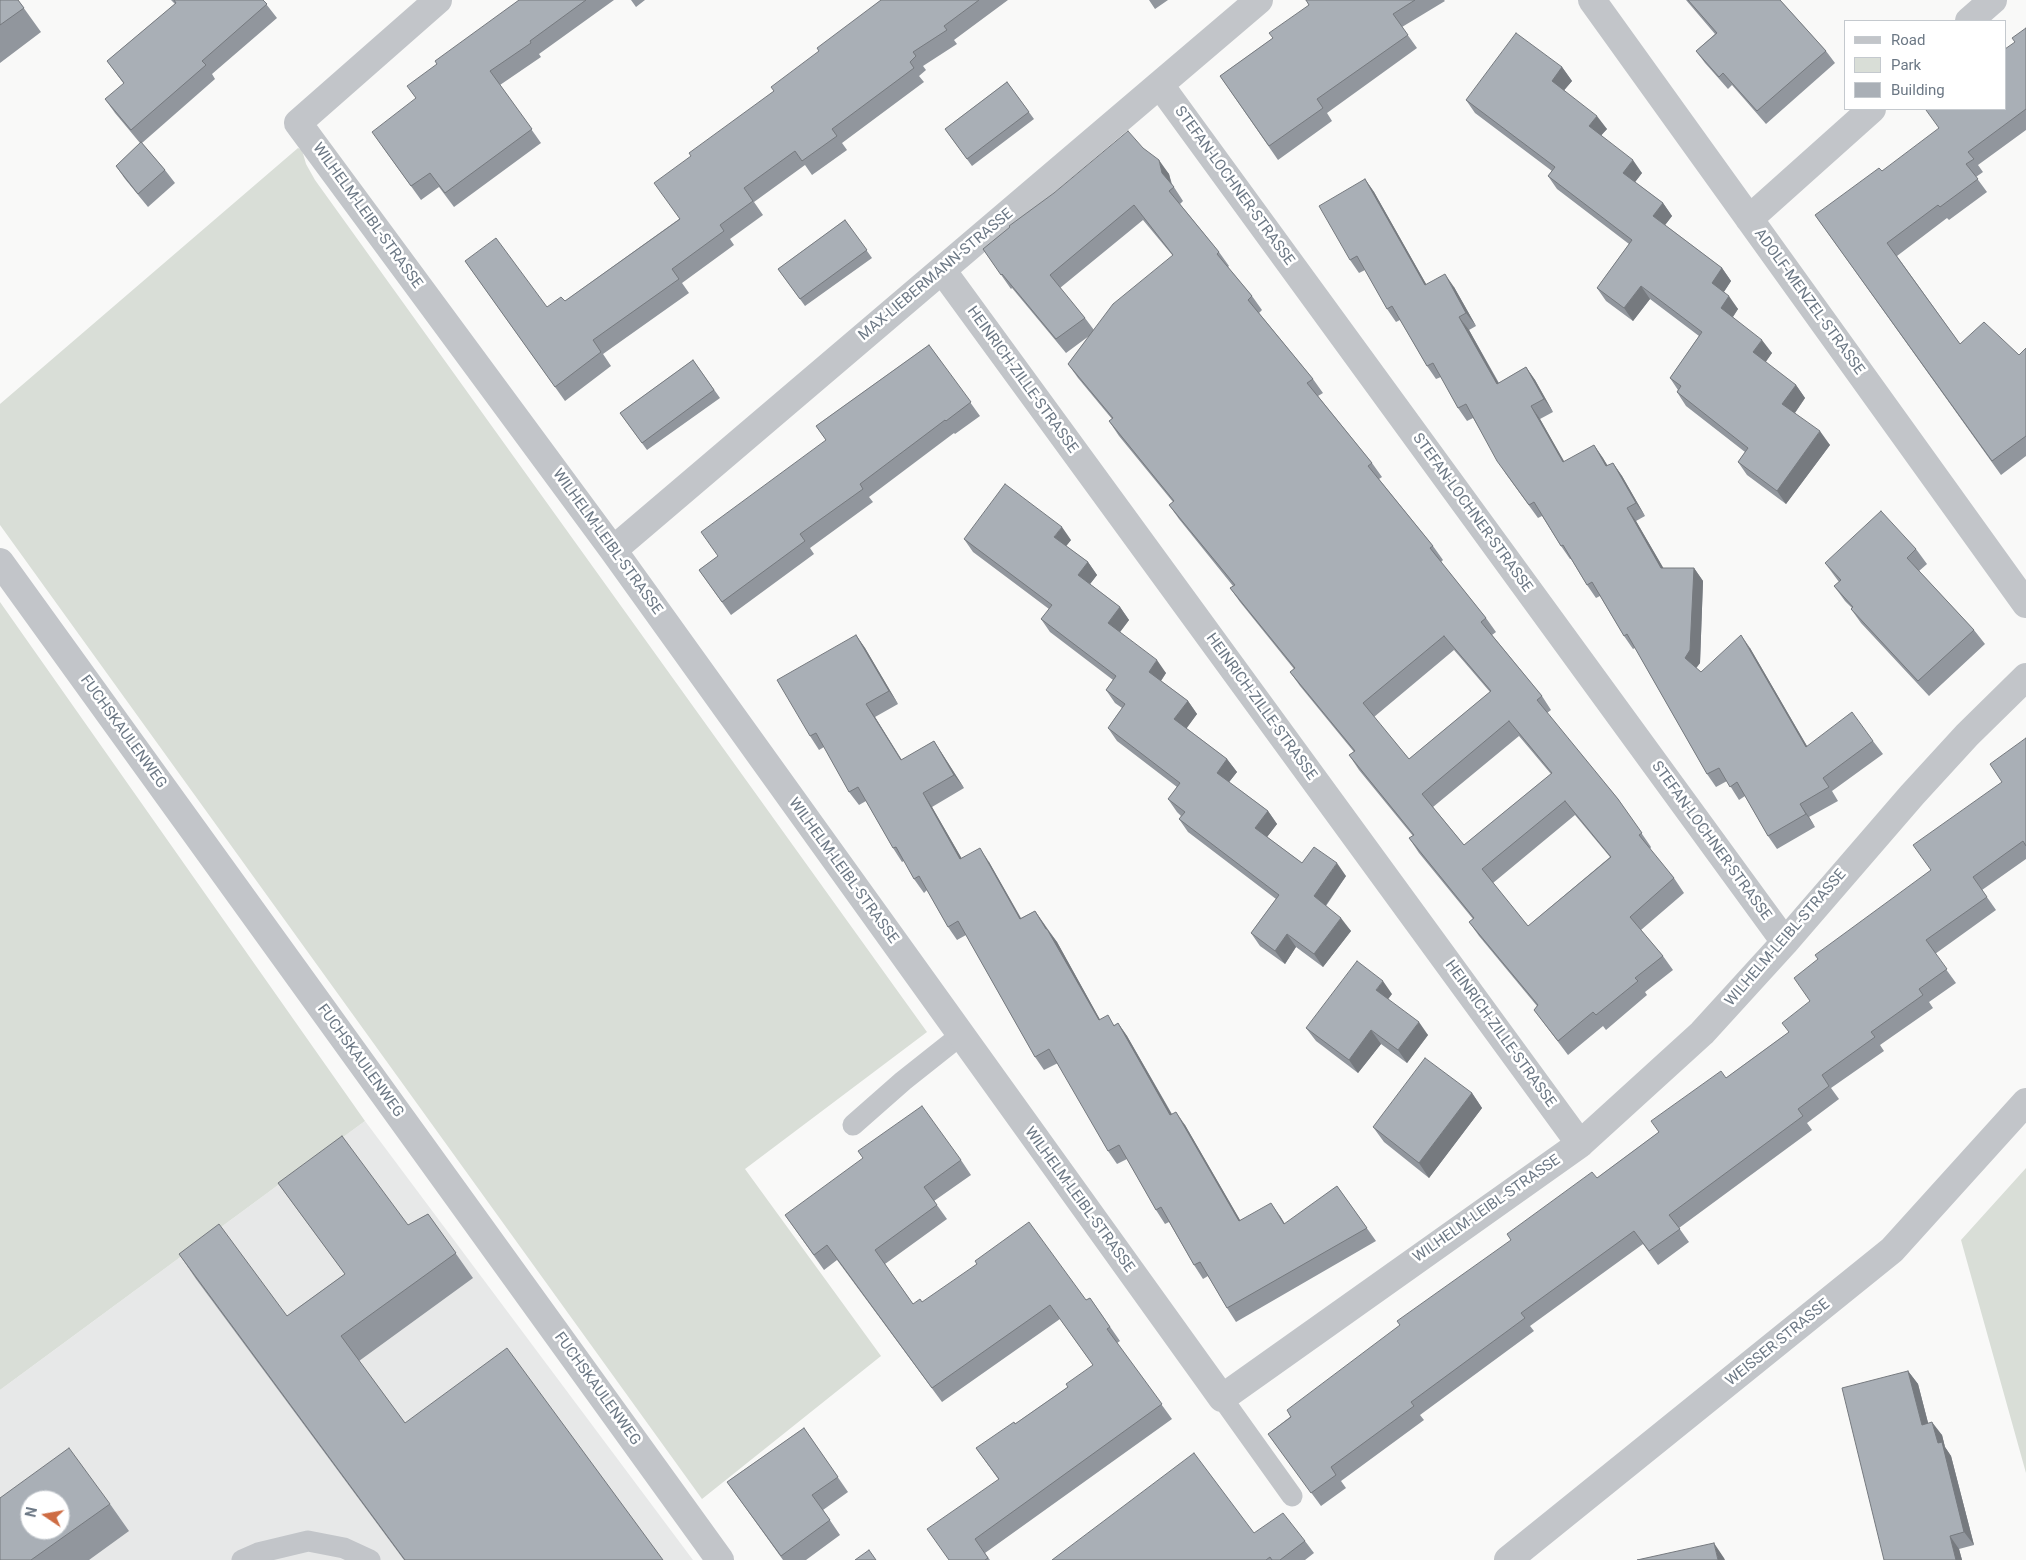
<!DOCTYPE html>
<style>
body{margin:0}
#map{position:relative;width:2026px;height:1560px;overflow:hidden;background:#f9f9f8;font-family:Roboto,sans-serif}
canvas{display:block}
.legend{position:absolute;left:1844px;top:20px;width:162px;height:90px;box-sizing:border-box;background:#fff;border:1px solid #c4c9ce;margin:0;padding:6px 9px;list-style:none;font-size:15px;color:#6c7885}
.legend li{display:flex;align-items:center;gap:10px;height:25px}
.legend b{width:25px;border:1px solid #c4c9ce}
.north{position:absolute;left:20px;top:1490px;width:50px;height:50px;box-sizing:border-box;background:#fff;border:1px solid #c4c9ce;border-radius:50%;rotate:282deg;font-size:14px;font-weight:700;line-height:20px;text-align:center;color:#6c7885}
.north::after{content:'';display:block;margin:auto;width:18px;height:22px;background:#ce6c43;clip-path:polygon(50% 0,100% 100%,50% 72%,0 100%)}
</style>
<div id="map">
<canvas width="2026" height="1560"></canvas>
<ul class="legend">
<li><b style="height:6px;background:#c2c5c9"></b>Road</li>
<li><b style="height:14px;background:#d9ded7"></b>Park</li>
<li><b style="height:14px;background:#a9afb6"></b>Building</li>
</ul>
<div class="north">N</div>
</div>
<script>
const c = document.querySelector('canvas').getContext('2d');
c.lineJoin = 'round';
function paint(path, color) {
  c.fillStyle = color;
  c.fill(path, 'evenodd');
}
function toPath(rows) {
  const path = new Path2D();
  for (const r of rows) {
    path.moveTo(r[0], r[1]);
    for (let i = 2; i < r.length; i += 2) path.lineTo(r[i], r[i + 1]);
  }
  return path;
}
function strokePath(path, color, width, dash) {
  c.strokeStyle = color;
  c.lineWidth = width;
  c.lineCap = dash ? 'butt' : 'round';
  c.setLineDash(dash || []);
  c.stroke(path);
}
function label(font, color, halo, rows, align = 'center') {
  c.font = font + ' Roboto,sans-serif';
  c.lineWidth = 5;
  c.setLineDash([]);
  c.textBaseline = 'middle';
  c.strokeStyle = halo;
  c.fillStyle = color;
  for (const [text, x, y, turn = 0] of rows) {
    c.save();
    c.translate(x, y);
    c.rotate((+turn || 0) * Math.PI / 180);
    c.textAlign = isNaN(turn) ? turn : align;
    if (halo) c.strokeText(text, 0, 0);
    c.fillText(text, 0, 0);
    c.restore();
  }
}
paint(toPath([
 [365,1121,693,1560,0,1560,0,1390],
 [30,1500,60,1500,60,1530,30,1530]
]), '#e7e8e8');
paint(toPath([
 [298,148,302,150,306,164,315,180,927,1032,745,1169,881,1356,702,1499,0,525,0,404],
 [0,602,365,1121,0,1390],
 [2026,1168,2026,1473,1961,1240]
]), '#d9ded7');
strokePath(toPath([
 [853,1125,903,1081,961,1035],
 [1222,1398,1292,1496],
 [242,1560,258,1553,308,1541,344,1548,370,1560]
]), '#c2c5c9', 21);
strokePath(toPath([
 [438,0,298,123,613,550,1222,1398,1580,1144,1702,1033,1785,942,1912,795,1967,735,2026,677],
 [1592,0,2026,604],
 [1969,21,1993,0],
 [1160,85,1785,942],
 [1749,219,1872,109],
 [942,270,1580,1144],
 [613,550,1259,0],
 [0,562,720,1560]
]), '#c2c5c9', 28);
strokePath(toPath([
 [1508,1560,1892,1250,2026,1102]
]), '#c2c5c9', 28);
paint(toPath([
 [0,0,18,0,41,32,0,63],
 [171,0,263,0,277,18,212,74,215,79,142,143,165,170,175,183,148,207,125,179,116,166,140,143,115,113,105,99,124,84,107,61,175,4],
 [519,0,614,0,539,54,541,57,500,85,541,143,454,207,439,187,421,200,382,146,416,98,437,64],
 [631,0,645,0,636,7],
 [881,0,1008,0,954,40,957,44,923,66,926,70,919,76,924,82,842,143,847,150,812,175,805,165,754,202,763,215,730,239,734,245,682,283,689,293,603,354,611,366,565,401,465,261,547,307,565,301,679,219,691,156,774,91,819,51],
 [1149,0,1168,0,1155,9],
 [1306,0,1444,0,1445,1,1402,27,1417,48,1327,113,1332,121,1278,160,1220,76,1273,38,1309,5],
 [1686,0,1780,0,1826,51,1835,63,1766,124,1732,85,1728,89,1705,63,1696,51,1715,34],
 [2026,28,2026,130,1978,165,1983,172,1976,177,1987,192,1949,220,1947,218,1897,256,1960,344,2019,355,2026,348,2026,456,2001,475,1815,215,1882,171,2005,109],
 [1562,67,1572,81,1564,90,1607,129,1601,135,1642,173,1635,182,1663,203,1672,216,1665,225,1722,268,1731,281,1724,292,1738,309,1733,317,1772,353,1765,362,1796,385,1805,398,1795,413,1830,445,1786,504,1747,475,1738,462,1745,452,1686,406,1677,392,1678,390,1670,378,1699,336,1650,299,1633,321,1606,301,1597,288,1629,244,1557,189,1548,176,1552,171,1475,113,1466,100],
 [1007,82,1034,119,972,166,945,129],
 [1143,148,1169,174,1172,184,1183,201,1180,204,1219,252,1229,266,1228,267,1252,296,1262,310,1259,313,1313,379,1323,393,1318,396,1372,463,1382,477,1379,479,1433,546,1443,560,1441,562,1486,618,1496,632,1492,635,1542,696,1551,710,1547,713,1618,799,1651,847,1650,849,1674,878,1684,893,1641,930,1663,956,1673,970,1645,992,1647,995,1606,1030,1603,1026,1568,1055,1534,1010,1537,1006,1479,936,1469,922,1473,919,1419,853,1409,838,1413,836,1359,770,1349,755,1354,752,1300,686,1290,672,1294,669,1240,602,1230,588,1233,586,1179,519,1169,505,1173,502,1119,436,1109,421,1112,419,1078,378,1068,364,1089,336,1066,353,1012,288,1011,289,983,249],
 [1143,220,1173,256,1094,330,1085,318,1060,288],
 [1454,650,1490,692,1409,759,1374,717],
 [1519,736,1551,774,1464,845,1433,807],
 [1575,815,1610,857,1528,926,1493,883],
 [1365,179,1374,192,1426,284,1454,287,1476,326,1469,330,1499,383,1526,367,1535,380,1553,412,1540,419,1564,462,1594,445,1608,466,1613,463,1622,476,1645,516,1636,521,1663,568,1694,568,1703,581,1700,663,1696,668,1701,672,1750,648,1807,746,1873,741,1883,754,1832,791,1838,801,1809,817,1815,827,1777,849,1768,836,1745,796,1739,800,1727,781,1716,787,1707,774,1635,648,1633,649,1624,636,1600,596,1596,598,1587,585,1571,559,1570,559,1561,546,1542,516,1538,518,1506,474,1473,418,1467,421,1458,408,1441,377,1436,379,1427,366,1400,320,1396,322,1387,309,1365,270,1359,273,1350,260],
 [845,220,872,258,805,306,778,269],
 [929,345,980,416,955,434,954,433,869,497,873,502,810,548,814,554,731,615,699,570,718,556,826,440,816,426],
 [693,360,720,398,647,450,620,413],
 [964,539,1071,540,1066,546,1088,562,1097,575,1090,584,1120,607,1129,620,1120,632,1166,673,1161,681,1188,701,1197,714,1186,728,1227,759,1237,772,1229,782,1268,811,1277,824,1267,837,1302,863,1346,876,1326,906,1351,931,1323,967,1296,947,1285,964,1260,946,1251,933,1276,899,1188,832,1179,819,1181,816,1177,812,1168,799,1177,787,1117,741,1108,728,1122,708,1115,703,1106,690,1113,680,1050,632,1041,619,1049,609,973,552],
 [1916,549,1927,564,1919,571,1974,630,1985,644,1929,696,1861,623,1851,609,1852,608,1845,601,1834,586,1839,582,1825,563],
 [856,635,865,648,898,704,875,717,902,760,934,741,943,755,964,788,932,807,962,859,989,862,1021,918,1035,911,1057,942,1100,1020,1114,1025,1118,1023,1127,1036,1172,1114,1185,1125,1240,1220,1280,1216,1285,1224,1337,1186,1376,1241,1236,1322,1227,1308,1208,1276,1203,1279,1194,1265,1169,1222,1165,1224,1156,1210,1127,1159,1117,1164,1108,1151,1058,1063,1044,1070,1035,1057,966,935,957,940,948,927,927,890,924,893,914,879,904,861,902,862,893,848,866,801,859,805,849,792,824,747,819,750,810,736],
 [2026,738,2026,859,1982,890,1996,910,1935,954,1956,983,1929,1002,1933,1008,1880,1045,1884,1051,1831,1088,1839,1099,1807,1123,1812,1130,1679,1228,1689,1242,1658,1265,1643,1244,1530,1326,1534,1331,1420,1415,1424,1420,1341,1481,1346,1488,1321,1506,1268,1434,1597,1178,1659,1132,1726,1078,1789,1032,1810,1001,1818,960,1931,870,2002,782],
 [1392,994,1388,999,1428,1035,1407,1063,1381,1044,1358,1073,1316,1041,1306,1028],
 [1472,1093,1482,1108,1429,1178,1384,1142,1373,1127],
 [961,1160,971,1175,934,1201,947,1219,885,1264,913,1304,922,1302,1086,1300,1090,1298,1120,1341,1117,1343,1172,1419,985,1553,990,1560,949,1560,999,1480,976,1448,1015,1424,1068,1387,1093,1365,1060,1319,942,1402,837,1260,824,1270,785,1215],
 [278,1183,408,1225,428,1214,473,1278,359,1361,405,1423,663,1560,404,1560,196,1279,179,1254,287,1316,345,1274],
 [1908,1371,1918,1384,1928,1423,1942,1435,1945,1447,1951,1456,1974,1545,1959,1549,1962,1560,1884,1560],
 [804,1428,848,1492,823,1510,840,1535,806,1560,783,1560,727,1482],
 [110,1504,129,1531,89,1560,0,1560],
 [1254,1533,1305,1541,1314,1553,1305,1560,1052,1560]
]), '#91969d');
paint(toPath([
 [1562,67,1572,81,1561,94,1552,81],
 [1597,116,1607,129,1598,139,1589,126],
 [1159,160,1169,174,1172,187,1162,173],
 [1633,160,1642,173,1632,186,1623,173],
 [1365,179,1374,192,1434,298,1425,285],
 [1663,203,1672,216,1662,229,1653,216],
 [1722,268,1731,281,1721,296,1712,283],
 [1445,274,1454,287,1476,326,1466,313],
 [1641,286,1650,299,1633,321,1624,308],
 [1729,296,1738,309,1730,321,1721,308],
 [1459,317,1469,330,1506,397,1497,384],
 [1762,340,1772,353,1763,366,1753,352],
 [1526,367,1535,380,1553,412,1544,399],
 [1796,385,1805,398,1792,417,1782,404],
 [1531,406,1540,419,1572,475,1563,462],
 [1820,431,1830,445,1786,504,1777,491],
 [1594,445,1603,458,1615,479,1606,466],
 [1613,463,1622,476,1645,516,1636,503],
 [1627,508,1636,521,1671,581,1661,568],
 [1062,527,1071,540,1063,550,1054,537],
 [1088,562,1097,575,1087,588,1078,575],
 [1694,568,1703,581,1700,663,1694,671,1685,658],
 [1120,607,1129,620,1117,636,1108,623],
 [856,635,865,648,898,704,889,691],
 [1741,635,1750,648,1815,760,1806,747],
 [1157,660,1166,673,1158,685,1149,672],
 [1188,701,1197,714,1184,732,1174,719],
 [866,704,875,717,910,774,901,760],
 [934,741,943,755,964,788,954,775],
 [1227,759,1237,772,1226,786,1217,773],
 [923,793,932,807,970,873,960,859],
 [1800,804,1809,817,1815,827,1806,814],
 [1268,811,1277,824,1264,841,1255,828],
 [980,848,989,862,1029,933,1020,919],
 [1337,863,1346,876,1323,909,1314,896],
 [1035,911,1044,924,1054,940,1047,929,1057,942,1108,1034,1099,1020],
 [1341,918,1351,931,1323,967,1314,954],
 [1287,934,1296,947,1285,964,1275,951],
 [1383,981,1392,994,1385,1003,1376,990],
 [1419,1022,1428,1035,1407,1063,1398,1050],
 [1118,1023,1127,1036,1180,1129,1170,1115],
 [1371,1030,1381,1044,1358,1073,1349,1060],
 [1472,1093,1482,1108,1429,1178,1419,1163],
 [1176,1112,1185,1125,1248,1234,1239,1221],
 [1271,1203,1280,1216,1293,1238,1284,1224],
 [1908,1371,1918,1384,1932,1438,1922,1425],
 [1932,1422,1942,1435,1945,1447,1951,1456,1974,1545,1964,1532],
 [1950,1536,1959,1549,1962,1560,1956,1560],
 [1714,1543,1724,1558,1725,1560,1718,1560]
]), '#767a7f');
const building = toPath([
 [0,0,18,0,24,8,0,25,0,0],
 [174,0,263,0,267,4,202,61,206,65,131,130,105,99,124,83,107,61,176,3,174,0],
 [519,0,586,0,530,41,531,43,490,71,532,129,445,193,430,173,411,186,372,132,416,98,407,86,437,64,435,61,519,0],
 [881,0,979,0,944,26,947,30,913,52,916,56,910,62,914,68,832,129,837,136,802,161,795,151,744,188,753,201,720,225,724,231,672,269,679,279,593,340,601,352,555,387,465,261,496,238,547,307,561,297,565,301,680,219,654,183,691,156,689,153,774,91,771,87,819,51,817,48,881,0],
 [1306,0,1415,0,1393,14,1408,35,1317,99,1323,108,1269,146,1220,76,1273,38,1269,33,1309,5,1306,0],
 [1688,0,1780,0,1826,51,1757,111,1723,73,1719,77,1696,51,1717,33,1688,0],
 [2026,28,2026,109,1968,152,1974,159,1966,164,1978,179,1940,207,1938,205,1887,243,1960,344,1984,322,2019,355,2026,348,2026,436,1992,461,1815,215,1879,168,1882,171,1939,128,1926,110,1928,109,2005,109,2005,49,2015,42,2012,38,2026,28],
 [1516,33,1562,67,1552,81,1597,116,1589,126,1633,160,1623,173,1663,203,1653,216,1722,268,1712,283,1729,296,1721,308,1762,340,1753,352,1796,385,1782,404,1820,431,1777,491,1738,462,1748,448,1677,392,1681,386,1670,378,1702,332,1641,286,1624,308,1597,288,1632,240,1548,176,1555,167,1466,100,1516,33],
 [1007,82,1029,112,967,159,945,129,1007,82],
 [1128,131,1143,148,1159,160,1162,173,1174,187,1169,191,1219,252,1217,254,1252,296,1248,300,1313,379,1307,383,1372,463,1368,466,1433,546,1430,548,1486,618,1481,622,1542,696,1537,700,1618,799,1642,833,1639,835,1674,878,1630,917,1663,956,1635,978,1638,981,1596,1015,1593,1012,1558,1041,1534,1010,1538,1005,1469,922,1474,918,1409,838,1414,835,1349,755,1355,751,1290,672,1295,668,1230,588,1235,585,1169,505,1174,501,1109,421,1113,418,1068,364,1113,304,1173,255,1134,205,1050,275,1085,318,1056,339,1002,274,1001,275,983,249,1010,227,1009,226,1054,193,1128,131],
 [1444,636,1491,691,1409,759,1363,703,1444,636],
 [1509,721,1552,773,1464,845,1422,794,1509,721],
 [1565,801,1611,857,1528,926,1482,869,1565,801],
 [141,142,165,170,138,194,116,166,141,142],
 [1365,179,1425,285,1445,274,1466,313,1459,317,1497,384,1526,367,1544,399,1531,406,1563,462,1594,445,1606,466,1613,463,1636,503,1627,508,1661,568,1694,568,1690,650,1685,658,1701,672,1741,635,1806,747,1852,712,1873,741,1823,778,1829,787,1800,804,1806,814,1768,836,1737,782,1730,787,1719,768,1707,774,1627,634,1624,636,1592,582,1587,585,1563,545,1561,546,1534,502,1529,505,1497,461,1466,404,1458,408,1433,363,1427,366,1392,306,1387,309,1357,256,1350,260,1319,206,1365,179],
 [845,220,867,250,800,299,778,269,845,220],
 [929,345,971,402,946,421,945,420,860,484,863,489,800,534,805,541,722,602,699,570,718,556,701,532,826,440,816,426,929,345],
 [693,360,714,390,642,443,620,413,693,360],
 [1005,484,1062,527,1054,537,1088,562,1078,575,1120,607,1108,623,1157,660,1149,672,1188,701,1174,719,1227,759,1217,773,1268,811,1255,828,1302,863,1314,847,1337,863,1314,896,1341,918,1314,954,1287,934,1275,951,1251,933,1279,895,1179,819,1185,812,1168,799,1180,783,1108,728,1125,704,1106,690,1116,676,1041,619,1052,605,964,539,1005,484],
 [1881,511,1916,549,1907,558,1974,630,1918,681,1851,609,1853,607,1834,586,1841,580,1825,563,1881,511],
 [856,635,889,691,866,704,901,760,934,741,954,775,923,793,960,859,980,848,1020,919,1035,911,1046,929,1047,929,1099,1020,1108,1015,1114,1026,1118,1023,1170,1115,1176,1112,1239,1221,1271,1203,1284,1224,1337,1186,1367,1228,1227,1308,1200,1262,1194,1265,1161,1207,1156,1210,1119,1145,1108,1151,1049,1049,1035,1057,958,921,948,927,919,876,914,879,896,847,893,848,858,787,849,792,816,733,810,736,777,680,856,635],
 [2026,738,2026,846,2023,841,1973,877,1987,897,1926,940,1947,969,1919,989,1923,995,1871,1032,1875,1037,1822,1075,1829,1086,1798,1109,1803,1116,1669,1215,1680,1229,1649,1251,1634,1231,1521,1313,1525,1318,1411,1402,1414,1406,1331,1467,1336,1475,1311,1493,1268,1434,1291,1417,1287,1410,1400,1325,1397,1321,1511,1240,1507,1234,1592,1172,1597,1178,1659,1132,1651,1121,1721,1071,1726,1078,1789,1032,1782,1023,1810,1001,1794,978,1818,959,1815,955,1931,870,1913,845,2002,782,1990,764,2026,738],
 [1357,961,1383,981,1376,990,1419,1022,1398,1050,1371,1030,1349,1060,1306,1028,1357,961],
 [1425,1058,1472,1093,1419,1163,1373,1127,1425,1058],
 [922,1106,961,1160,924,1187,937,1205,875,1250,913,1304,920,1299,922,1302,977,1264,975,1261,1029,1222,1086,1300,1090,1298,1110,1327,1107,1329,1162,1404,975,1539,988,1558,985,1560,949,1560,927,1529,999,1479,976,1448,1014,1422,1015,1424,1068,1387,1066,1384,1093,1365,1050,1305,932,1388,827,1245,814,1255,785,1215,863,1158,858,1151,922,1106],
 [342,1136,408,1225,428,1214,456,1253,341,1336,405,1423,507,1348,663,1560,405,1560,179,1254,219,1224,287,1316,345,1274,278,1183,342,1136],
 [1908,1371,1922,1425,1932,1422,1938,1443,1942,1442,1964,1532,1950,1536,1956,1560,1884,1560,1842,1388,1908,1371],
 [804,1428,838,1477,812,1495,830,1520,781,1556,727,1482,804,1428],
 [69,1448,110,1504,31,1560,0,1560,0,1498,69,1448],
 [30,1500,60,1500,60,1530,30,1530,30,1500],
 [1194,1453,1254,1533,1283,1513,1305,1541,1280,1560,1272,1560,1270,1557,1266,1560,1052,1560,1194,1453],
 [1714,1543,1718,1560,1637,1560,1714,1543],
 [869,1550,876,1560,855,1560,869,1550]
]);
paint(building, '#a9afb6');
strokePath(building, '#767a7f', 1);
label('15px', '#6c7885', '#fff', [
 ["STEFAN-LOCHNER-STRASSE",1234,186,54],
 ["WILHELM-LEIBL-STRASSE",367,216,54],
 ["MAX-LIEBERMANN-STRASSE",936,275,-40],
 ["ADOLF-MENZEL-STRASSE",1809,302,54],
 ["HEINRICH-ZILLE-STRASSE",1022,380,54],
 ["STEFAN-LOCHNER-STRASSE",1472,513,54],
 ["WILHELM-LEIBL-STRASSE",607,542,54],
 ["HEINRICH-ZILLE-STRASSE",1261,707,54],
 ["FUCHSKAULENWEG",123,732,54],
 ["STEFAN-LOCHNER-STRASSE",1711,841,54],
 ["WILHELM-LEIBL-STRASSE",843,871,54],
 ["WILHELM-LEIBL-STRASSE",1786,938,-49],
 ["HEINRICH-ZILLE-STRASSE",1500,1034,54],
 ["FUCHSKAULENWEG",360,1061,54],
 ["WILHELM-LEIBL-STRASSE",1079,1200,54],
 ["WILHELM-LEIBL-STRASSE",1487,1209,-35],
 ["WEISSER STRASSE",1778,1343,-39],
 ["FUCHSKAULENWEG",597,1389,54]
]);
</script>
